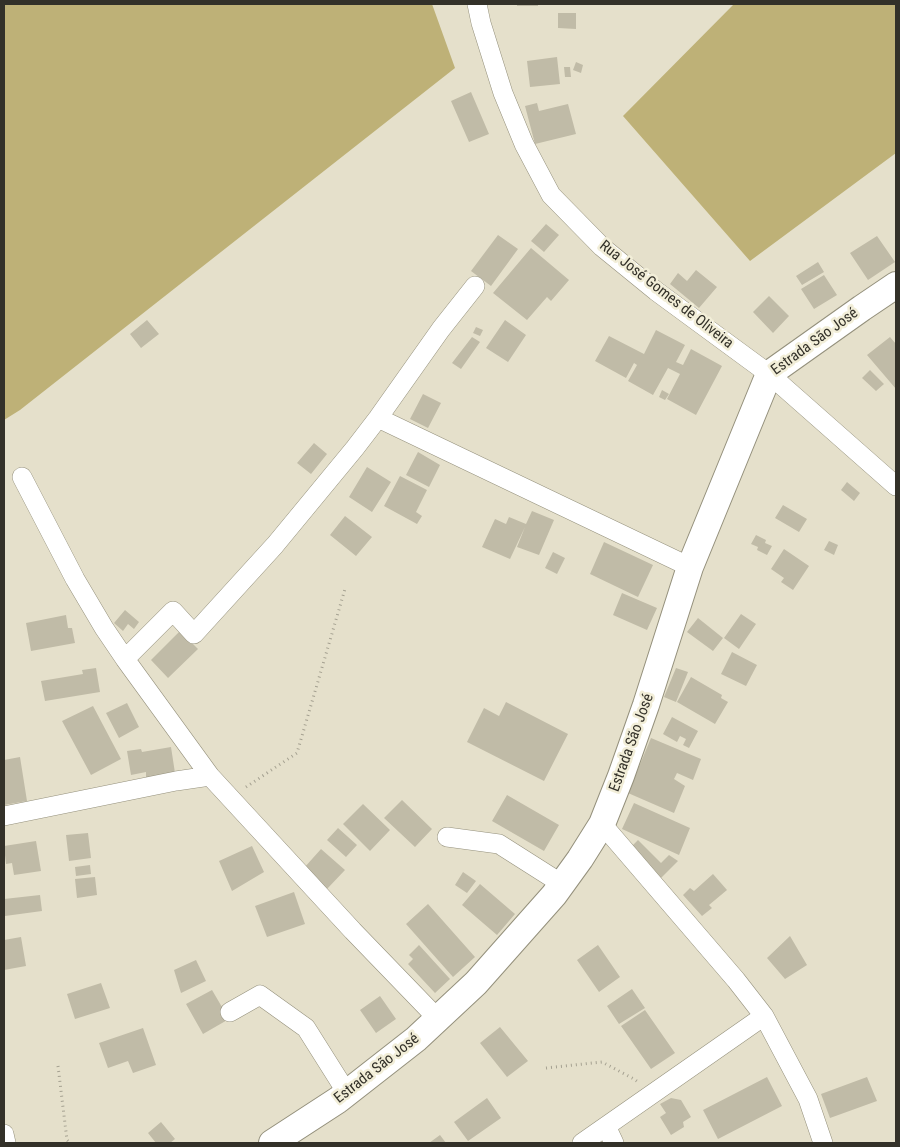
<!DOCTYPE html>
<meta charset="utf-8">
<style>
body{margin:0}
#map{position:relative;width:900px;height:1147px;overflow:hidden;background:#e5e0cb;font-family:"Roboto Condensed",sans-serif}
canvas{display:block}
.frame{position:absolute;inset:0;border:5px solid #333129;pointer-events:none}
</style>
<div id="map">
<canvas width="900" height="1147"></canvas>
<div class="frame"></div>
</div>
<script>
const c = document.querySelector('canvas').getContext('2d');
c.lineJoin = 'round';
function paint(path, color) {
  c.fillStyle = color;
  c.fill(path, 'evenodd');
}
function toPath(rows) {
  const path = new Path2D();
  for (const r of rows) {
    path.moveTo(r[0], r[1]);
    for (let i = 2; i < r.length; i += 2) path.lineTo(r[i], r[i + 1]);
  }
  return path;
}
function strokePath(path, color, width, dash) {
  c.strokeStyle = color;
  c.lineWidth = width;
  c.lineCap = dash ? 'butt' : 'round';
  c.setLineDash(dash || []);
  c.stroke(path);
}
function label(font, color, halo, rows, align = 'center') {
  c.font = font + ' "Roboto Condensed",sans-serif';
  c.lineWidth = 5;
  c.setLineDash([]);
  c.textBaseline = 'middle';
  c.strokeStyle = halo;
  c.fillStyle = color;
  for (const [text, x, y, turn = 0] of rows) {
    c.save();
    c.translate(x, y);
    c.rotate((+turn || 0) * Math.PI / 180);
    c.textAlign = isNaN(turn) ? turn : align;
    if (halo) c.strokeText(text, 0, 0);
    c.fillText(text, 0, 0);
    c.restore();
  }
}
paint(toPath([
 [4,4,432,4,455,68,20,410,4,420],
 [734,4,896,4,896,153,750,261,623,116]
]), '#beb177');
paint(toPath([
 [517,4,538,4,538,6,517,6],
 [558,13,576,13,576,29,558,28],
 [557,57,560,84,530,87,527,61],
 [576,62,583,65,581,73,573,70],
 [564,67,570,67,571,77,565,77],
 [471,92,489,134,469,142,451,101],
 [537,103,539,111,568,104,576,134,535,144,525,106],
 [546,224,559,235,544,252,531,241],
 [498,235,518,249,491,286,471,271],
 [877,236,895,262,868,280,850,253],
 [531,248,569,280,551,301,547,297,527,320,493,293],
 [818,262,824,272,802,285,796,276],
 [696,270,717,287,699,308,670,284,678,273,687,281],
 [824,275,837,295,814,309,801,289],
 [769,296,789,316,773,333,753,312],
 [147,320,159,334,141,348,130,334],
 [505,320,526,335,508,362,486,348],
 [476,327,483,330,480,336,473,333],
 [656,330,685,345,676,362,683,365,691,349,722,366,696,415,667,399,680,374,668,368,653,395,628,381,637,365,634,363,626,378,595,361,609,336,644,354],
 [472,337,480,342,461,369,452,363],
 [890,337,896,344,896,389,867,355],
 [870,370,884,384,876,391,862,378],
 [662,390,669,394,665,400,659,397],
 [423,394,441,403,428,428,410,419],
 [314,443,327,454,311,474,297,463],
 [418,452,440,465,429,487,406,475],
 [367,467,391,482,372,512,349,497],
 [400,476,427,490,416,512,422,516,417,524,384,506],
 [847,482,860,493,854,501,841,490],
 [783,505,807,519,799,532,775,518],
 [532,511,554,520,539,555,517,547,525,527,510,559,482,547,495,519,506,524,509,517,526,524],
 [345,516,372,537,356,556,330,535],
 [756,535,766,540,765,543,772,546,767,555,757,550,758,547,751,544],
 [829,541,838,545,834,555,824,550],
 [604,542,653,565,638,597,590,574],
 [784,549,809,566,793,590,781,582,784,578,771,569],
 [553,552,565,558,557,574,545,568],
 [622,593,657,608,647,630,613,615],
 [125,610,139,622,134,629,128,624,123,631,114,623],
 [741,614,756,624,739,649,724,638],
 [66,615,68,628,72,628,75,643,31,651,26,623],
 [698,618,723,638,713,651,687,632],
 [180,631,198,649,168,678,151,660],
 [732,652,757,665,746,686,721,674],
 [96,668,100,692,45,701,41,681,83,674,82,670],
 [676,668,688,672,676,702,664,697],
 [691,677,722,695,721,698,728,702,715,724,677,702],
 [506,702,568,734,544,781,467,742,484,708,499,716],
 [127,703,139,727,119,738,106,713],
 [93,706,121,759,91,775,62,721],
 [672,717,698,731,689,748,683,745,686,739,680,736,677,742,663,734],
 [651,738,701,759,693,780,677,773,674,779,685,786,674,813,628,793],
 [171,747,175,773,146,778,146,772,131,775,127,751,141,749,142,752],
 [20,757,27,801,4,805,4,760],
 [507,795,559,825,544,851,492,821],
 [402,800,432,829,415,847,384,818],
 [634,803,690,828,679,855,622,829],
 [363,804,390,830,370,851,343,824],
 [338,828,357,845,346,857,327,840],
 [88,833,91,858,69,861,66,835],
 [638,840,661,863,669,855,678,861,660,879,629,849],
 [36,841,41,871,14,875,12,863,6,864,4,846],
 [252,846,264,872,232,891,219,861],
 [321,849,345,870,327,889,304,868],
 [90,865,91,874,76,876,75,867],
 [463,872,476,881,467,893,455,885],
 [713,874,727,890,709,905,712,908,702,916,683,895,690,888,694,891],
 [95,877,97,895,77,898,75,879],
 [480,884,515,914,497,935,462,905],
 [294,892,305,924,267,937,255,906],
 [40,895,42,911,5,916,4,899],
 [428,904,475,957,453,977,406,924],
 [790,936,807,965,785,979,767,958],
 [21,937,26,966,4,970,4,940],
 [419,945,450,979,435,993,408,964,413,959,409,955],
 [598,945,620,977,599,992,577,960],
 [196,960,206,981,181,993,174,970],
 [101,983,110,1008,75,1019,67,994],
 [632,989,645,1008,619,1024,607,1006],
 [212,990,229,1019,203,1034,186,1004],
 [380,996,396,1019,376,1033,360,1010],
 [645,1010,675,1053,651,1069,621,1026],
 [500,1027,528,1061,507,1077,480,1043],
 [143,1028,156,1065,133,1073,128,1061,108,1068,99,1043],
 [767,1077,782,1106,718,1139,703,1110],
 [867,1077,877,1101,830,1118,821,1094],
 [487,1098,501,1118,468,1141,454,1122],
 [671,1098,681,1100,691,1117,683,1122,684,1127,671,1135,660,1117,666,1113,660,1104],
 [161,1122,175,1139,170,1143,156,1143,148,1133],
 [440,1135,446,1143,429,1143]
]), '#c0bba7');
const street = toPath([
 [477,4,481,23,503,93,524,144,551,195,602,247,656,291,769,374,896,486],
 [378,418,690,567],
 [22,477,75,579,104,628,125,659,210,776,353,931,438,1019],
 [125,659,173,611,194,634,275,545,355,448,378,418,441,329,475,286],
 [4,816,176,781,210,776],
 [602,824,736,980,764,1016,808,1099,823,1143],
 [447,837,499,844,562,884],
 [230,1012,260,995,306,1028,347,1093],
 [606,1126,614,1143],
 [4,1134,6,1143],
 [582,1143,764,1016]
]);
const secondary = toPath([
 [272,1143,338,1100,416,1039,476,983,554,895,580,859,602,824,621,776,646,705,690,567,769,374,862,308,896,285]
]);
strokePath(street, '#94907c', 20);
strokePath(secondary, '#94907c', 28);
strokePath(toPath([
 [246,787,297,753,345,589],
 [58,1066,67,1140,70,1143],
 [546,1068,602,1062,634,1079,638,1082]
]), '#a5a191', 3, [1, 4]);
strokePath(street, '#fff', 19);
strokePath(secondary, '#fff', 26);
label('15px', '#333129', '#f2eed8', [
 ["Rua José Gomes de Oliveira",666,295,38],
 ["Estrada São José",815,342,-36],
 ["Estrada São José",632,743,-70],
 ["Estrada São José",377,1069,-38]
]);
</script>
